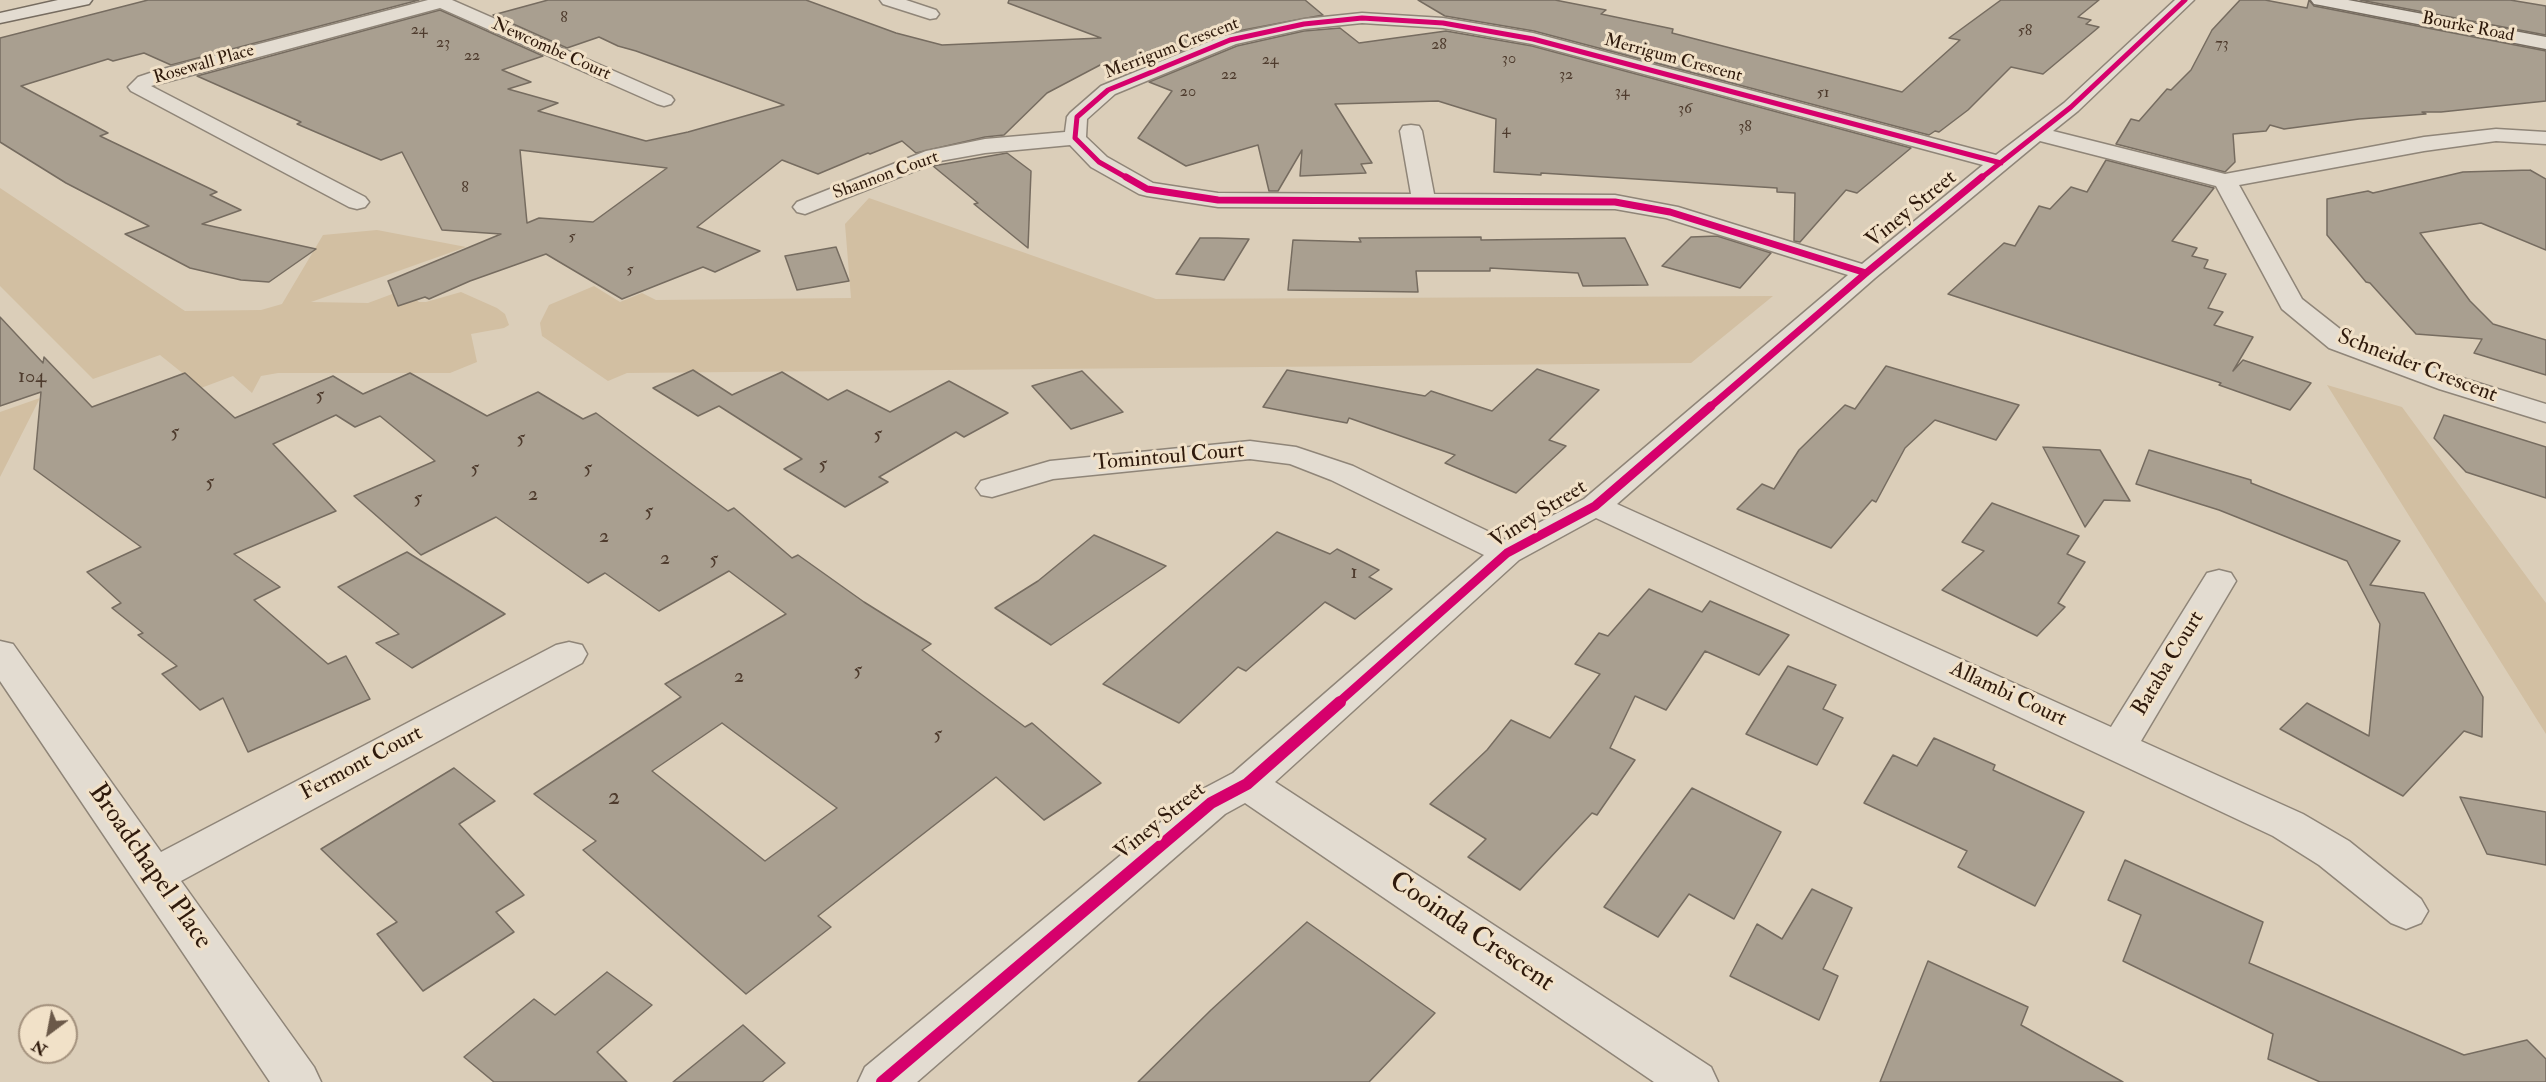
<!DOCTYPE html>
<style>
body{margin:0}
#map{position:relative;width:2546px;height:1082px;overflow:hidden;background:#dbceb9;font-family:"IM FELL Double Pica",serif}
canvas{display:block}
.north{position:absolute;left:18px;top:1004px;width:60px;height:60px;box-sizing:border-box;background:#f1e1c8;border:2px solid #a3917d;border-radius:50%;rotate:212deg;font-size:16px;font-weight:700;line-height:24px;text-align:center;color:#2f1a0c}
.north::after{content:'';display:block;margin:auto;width:21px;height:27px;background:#6b5949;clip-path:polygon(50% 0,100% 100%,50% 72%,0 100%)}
</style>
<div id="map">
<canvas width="2546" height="1082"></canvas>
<div class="north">N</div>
</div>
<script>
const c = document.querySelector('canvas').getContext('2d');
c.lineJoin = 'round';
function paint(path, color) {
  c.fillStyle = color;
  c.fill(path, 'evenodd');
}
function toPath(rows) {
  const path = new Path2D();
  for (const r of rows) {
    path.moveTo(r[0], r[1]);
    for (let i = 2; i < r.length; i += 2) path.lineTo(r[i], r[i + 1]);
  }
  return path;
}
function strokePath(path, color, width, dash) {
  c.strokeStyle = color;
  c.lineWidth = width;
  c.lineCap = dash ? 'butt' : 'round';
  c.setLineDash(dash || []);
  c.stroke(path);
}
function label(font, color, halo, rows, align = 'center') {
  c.font = font + ' "IM FELL Double Pica",serif';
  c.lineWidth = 6;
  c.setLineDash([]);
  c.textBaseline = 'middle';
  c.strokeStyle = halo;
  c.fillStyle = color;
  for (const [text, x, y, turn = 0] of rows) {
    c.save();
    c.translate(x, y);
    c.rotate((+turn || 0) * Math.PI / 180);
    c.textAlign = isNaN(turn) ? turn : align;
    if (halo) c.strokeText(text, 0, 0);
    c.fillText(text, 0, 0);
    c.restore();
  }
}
paint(toPath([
 [0,188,185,311,261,310,282,304,323,235,377,230,466,247,311,302,368,303,403,290,419,302,426,302,461,292,497,308,505,314,509,325,504,328,471,334,477,362,450,373,278,373,261,376,252,393,233,376,201,388,160,355,93,379,0,286],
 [869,198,1156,299,1773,296,1691,363,627,373,608,381,542,336,540,323,549,305,594,286,620,302,642,293,656,300,851,298,845,224],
 [2327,385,2402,407,2546,603,2546,734],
 [40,398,0,477,0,412]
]), '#d2bfa2');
const building = toPath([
 [148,0,419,0,171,65,144,53,113,61,108,59,21,86,108,133,100,136,217,192,210,195,241,210,202,224,316,249,269,282,241,280,190,268,125,234,149,226,66,183,0,142,0,38,148,0],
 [548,0,806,0,896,33,942,45,1101,38,1008,3,1009,0,1305,0,1323,15,1222,34,1126,73,1102,64,1047,93,1004,135,985,137,916,153,902,141,870,154,868,153,818,174,782,160,697,227,760,251,715,272,703,267,622,299,546,254,470,281,429,299,425,297,398,306,388,281,501,234,442,230,402,152,381,160,297,124,301,122,197,76,440,10,543,56,502,70,531,82,508,89,558,103,538,111,646,141,688,132,784,105,636,51,618,46,599,37,567,48,493,15,548,0],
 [520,150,667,168,593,222,539,218,527,223,520,150],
 [1418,0,1555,0,1606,10,1601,14,1673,29,1672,33,1902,92,1960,40,1949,38,2001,0,2099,0,2078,17,2091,20,2086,24,2099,27,2043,74,2011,67,1968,110,1939,132,1935,131,1929,135,1534,31,1445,16,1418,0],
 [2240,0,2265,0,2307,8,2309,0,2314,6,2546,51,2546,101,2441,112,2422,112,2426,114,2359,119,2284,129,2270,125,2266,131,2233,134,2235,162,2225,172,2116,144,2131,119,2139,121,2167,89,2171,90,2191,70,2212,30,2240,0],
 [2360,0,2510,0,2546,6,2546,35,2360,0],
 [1340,28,1359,43,1446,31,1532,46,1911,148,1857,193,1846,190,1800,242,1794,241,1795,193,1777,192,1777,188,1541,173,1541,175,1494,172,1496,119,1438,101,1335,104,1372,163,1361,164,1366,173,1300,176,1302,150,1278,191,1269,191,1258,145,1186,166,1138,138,1172,91,1149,82,1237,46,1304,31,1340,28],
 [1007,153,1031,171,1028,248,974,204,978,203,933,166,1007,153],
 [2106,160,2214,188,2172,241,2197,248,2192,256,2208,260,2204,268,2226,274,2208,308,2223,312,2214,325,2253,337,2233,371,2243,360,2311,383,2290,410,2219,385,2221,383,1948,294,2004,243,2015,246,2039,206,2050,209,2071,187,2087,192,2106,160],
 [2530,170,2546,179,2546,250,2481,223,2420,233,2470,301,2493,324,2546,340,2546,375,2474,353,2482,339,2416,334,2370,283,2366,282,2327,235,2327,199,2368,191,2373,193,2463,172,2530,170],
 [1717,236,1771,253,1740,288,1662,266,1691,237,1717,236],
 [1481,237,1481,240,1625,238,1648,285,1583,286,1578,273,1490,268,1490,271,1416,271,1418,292,1288,290,1293,240,1361,242,1359,238,1481,237],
 [1200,238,1218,238,1249,239,1224,280,1176,274,1200,238],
 [836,247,849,281,797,290,785,256,836,247],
 [0,317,43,363,44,357,92,407,185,373,235,418,333,376,363,394,410,373,487,416,538,392,583,419,596,413,728,511,734,508,792,558,798,555,864,602,931,644,922,650,1025,727,1032,723,1101,783,1044,820,996,777,818,916,831,927,746,994,583,850,596,841,534,794,681,697,665,684,786,614,729,571,659,611,605,573,588,583,496,517,421,555,354,496,435,461,380,416,355,427,336,415,273,444,336,511,234,554,280,587,254,600,328,664,346,656,370,699,248,752,223,698,200,710,162,674,177,666,138,635,143,633,112,608,121,603,87,572,141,547,34,469,41,392,0,406,0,317],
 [722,723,837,808,765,861,652,771,722,723],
 [1886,366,2019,405,1996,440,1935,420,1905,448,1876,502,1872,500,1831,548,1737,509,1762,484,1774,489,1799,450,1845,405,1855,409,1886,366],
 [1537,369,1599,390,1549,440,1566,446,1516,493,1445,463,1455,455,1349,418,1347,423,1263,407,1287,370,1425,396,1431,391,1492,411,1537,369],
 [693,370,732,395,782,372,828,400,847,390,890,412,949,381,1008,413,964,437,956,432,879,477,888,482,845,507,784,469,802,459,719,406,698,416,653,388,693,370],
 [1082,371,1123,412,1071,429,1032,386,1082,371],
 [2444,415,2546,447,2546,498,2466,472,2434,438,2444,415],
 [2043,447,2100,450,2130,501,2104,500,2085,527,2043,447],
 [2149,450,2251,480,2251,483,2400,541,2370,585,2424,593,2483,697,2482,737,2464,731,2403,796,2280,729,2307,703,2369,736,2380,624,2347,561,2219,510,2136,484,2149,450],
 [1992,503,2079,536,2067,554,2085,562,2058,603,2065,607,2037,636,1942,590,1984,551,1962,542,1992,503],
 [1277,532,1330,554,1337,549,1379,570,1369,577,1392,589,1355,619,1325,602,1246,671,1238,667,1179,723,1103,684,1277,532],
 [1094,535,1166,566,1051,645,995,608,1038,581,1094,535],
 [407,552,505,614,412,668,376,643,399,634,338,587,407,552],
 [1649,589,1702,612,1710,601,1789,635,1759,675,1705,651,1666,710,1635,696,1610,748,1635,760,1597,815,1592,813,1520,890,1468,857,1486,839,1430,804,1487,750,1511,720,1550,738,1600,674,1575,664,1599,633,1608,636,1649,589],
 [1788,666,1836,685,1823,709,1843,718,1817,765,1746,734,1788,666],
 [1934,738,1995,765,1993,770,2084,812,2035,906,1958,867,1967,851,1864,803,1893,755,1917,766,1934,738],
 [454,768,495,801,459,824,524,895,496,912,514,932,423,991,377,934,397,922,321,849,454,768],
 [1692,788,1781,832,1734,919,1689,894,1658,937,1604,907,1692,788],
 [2460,797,2546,812,2546,865,2487,854,2460,797],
 [2125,860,2263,922,2249,963,2464,1055,2527,1040,2546,1059,2546,1082,2320,1082,2268,1059,2273,1034,2123,961,2141,915,2108,900,2125,860],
 [1812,889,1852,908,1823,969,1838,976,1819,1020,1730,976,1757,924,1782,939,1812,889],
 [1307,922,1435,1013,1369,1082,1138,1082,1211,1010,1307,922],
 [1928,961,2028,1007,2021,1025,2123,1082,1880,1082,1928,961],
 [607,972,652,1005,597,1052,627,1082,494,1082,464,1057,534,999,555,1015,607,972],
 [743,1025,785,1063,762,1082,673,1082,743,1025]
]);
paint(building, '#a99f90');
strokePath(building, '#766c60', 1.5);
const minor = toPath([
 [428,0,452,0,671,96,674,100,671,104,664,106,657,104,440,8,151,86,365,197,369,202,365,207,357,209,349,207,131,91,128,87,138,77,159,70,428,0],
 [880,0,906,0,936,10,939,14,936,18,930,19,883,4,880,0],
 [2175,0,2194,0,2078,111,2053,131,2225,174,2424,137,2496,129,2546,132,2546,144,2496,141,2424,151,2239,185,2302,299,2349,336,2459,377,2546,404,2546,422,2439,389,2329,348,2282,309,2216,186,2040,141,1875,278,1617,504,2111,727,2207,573,2219,570,2231,573,2236,581,2141,741,2303,814,2349,841,2421,899,2428,911,2421,923,2406,929,2391,923,2319,865,2273,836,1596,518,1519,560,1275,782,1711,1067,1718,1082,1654,1082,1245,803,1225,814,917,1082,858,1082,865,1067,1197,792,1233,773,1484,555,1331,480,1290,464,1250,459,1053,479,992,497,981,495,976,488,981,481,1050,461,1250,441,1296,447,1353,466,1506,540,1584,499,1848,275,1666,218,1615,209,1218,207,1147,196,1139,194,1091,167,1070,145,985,153,940,161,805,214,797,212,793,207,797,202,926,151,985,139,1065,132,1067,117,1070,113,1101,86,1223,36,1304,19,1362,13,1443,18,1533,33,1996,155,2064,103,2175,0],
 [1362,23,1443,28,1532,44,1983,165,1862,264,1678,207,1615,195,1434,194,1422,131,1419,126,1411,125,1403,126,1400,131,1411,194,1218,193,1153,183,1107,157,1086,137,1087,119,1115,94,1236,44,1304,29,1362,23],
 [0,641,13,644,161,852,556,645,569,642,582,645,587,654,582,663,181,881,314,1067,321,1082,270,1082,0,681,0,641]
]);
const secondary = toPath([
 [58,0,92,0,89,4,0,23,0,13,58,0],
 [2311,0,2348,0,2546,37,2546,49,2320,5,2314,4,2311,0]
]);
strokePath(minor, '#8f8578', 3);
strokePath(secondary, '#766c60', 3);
paint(minor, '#e3dcd1');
paint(secondary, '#e3dcd1');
strokePath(toPath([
 [1129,179,1099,162,1075,138,1077,117,1108,90,1230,40,1304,24,1362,18,1443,23,1533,39,2001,163],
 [1980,179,2071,107,2185,0]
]), '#d6006c', 5);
strokePath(toPath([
 [1126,177,1147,189,1218,200,1615,202,1670,212,1866,273],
 [1709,408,1866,273,1982,177]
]), '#d6006c', 7);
strokePath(toPath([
 [1338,703,1507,553,1595,506,1711,406]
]), '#d6006c', 9);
strokePath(toPath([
 [882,1082,1211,803,1247,784,1340,702]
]), '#d6006c', 12);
label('16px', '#4e3b2d', null, [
 ["8",564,19],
 ["24",419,31],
 ["58",2025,32],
 ["23",443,44],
 ["73",2222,45],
 ["28",1439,46],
 ["22",472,57],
 ["30",1509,60],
 ["24",1270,61],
 ["22",1229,76],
 ["32",1566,76],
 ["20",1188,93],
 ["34",1622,93],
 ["51",1823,94],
 ["36",1685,110],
 ["38",1745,128],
 ["4",1506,131],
 ["8",465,189],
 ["5",572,238],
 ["5",630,271]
]);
label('18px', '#2f1a0c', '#f1e1c8', [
 ["Bourke Road",2468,28,11],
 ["Merrigum Crescent",1172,49,-21],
 ["Newcombe Court",551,50,24],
 ["Merrigum Crescent",1673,59,15],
 ["Rosewall Place",204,65,-16],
 ["Shannon Court",886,176,-20]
]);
label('20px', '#4e3b2d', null, [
 ["104",32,378],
 ["5",320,397],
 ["5",175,434],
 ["5",878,436],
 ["5",521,440],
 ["5",823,466],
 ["5",475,470],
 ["5",588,470],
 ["5",210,484],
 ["2",533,496],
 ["5",418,500],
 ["5",649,513],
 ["2",604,538],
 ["2",665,560],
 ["5",714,561],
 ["1",1354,574],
 ["5",858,672],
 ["2",739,678],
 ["5",938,736]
]);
label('22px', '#2f1a0c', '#f1e1c8', [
 ["Viney Street",1912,210,-39],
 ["Schneider Crescent",2417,367,21],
 ["Tomintoul Court",1169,458,-5],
 ["Viney Street",1539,515,-32],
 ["Bataba Court",2169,664,-59],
 ["Allambi Court",2008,695,25],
 ["Fermont Court",362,764,-28],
 ["Viney Street",1161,822,-39]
]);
label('24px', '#4e3b2d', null, [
 ["2",614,799]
]);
label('27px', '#2f1a0c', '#f1e1c8', [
 ["Broadchapel Place",149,867,55],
 ["Cooinda Crescent",1471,933,34]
]);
</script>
